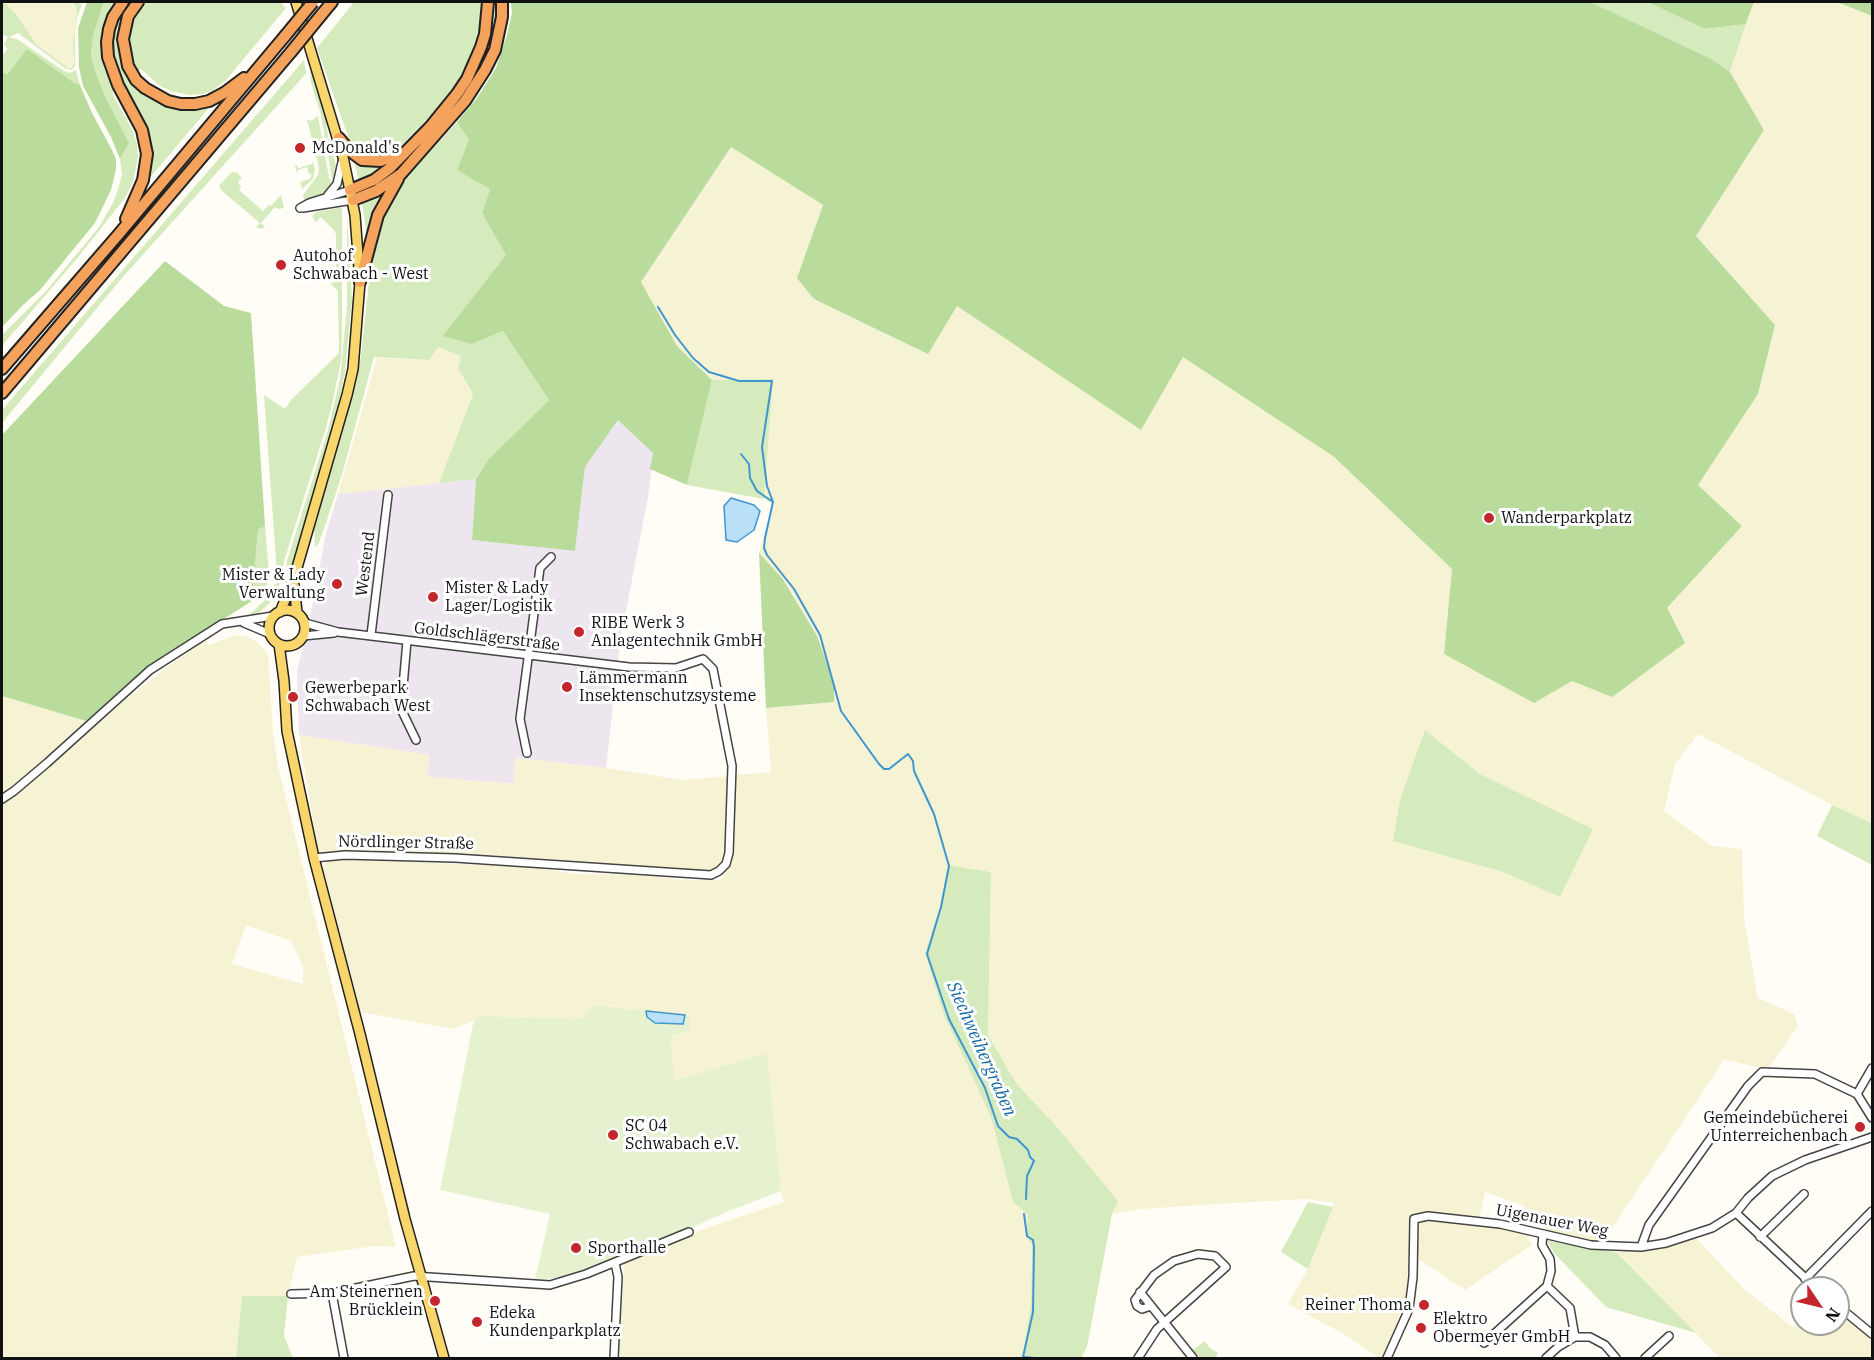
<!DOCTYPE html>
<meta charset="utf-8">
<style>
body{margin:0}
#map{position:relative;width:1874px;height:1360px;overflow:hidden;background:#fffdf5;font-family:"IBM Plex Serif",serif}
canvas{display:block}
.frame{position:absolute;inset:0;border:3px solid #111;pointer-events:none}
.north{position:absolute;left:1790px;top:1276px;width:60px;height:60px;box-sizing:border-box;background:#fff;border:2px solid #a0a0a0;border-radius:50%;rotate:125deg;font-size:16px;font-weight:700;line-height:24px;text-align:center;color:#111}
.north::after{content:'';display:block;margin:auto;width:21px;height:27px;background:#c4262e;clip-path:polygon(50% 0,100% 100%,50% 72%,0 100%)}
</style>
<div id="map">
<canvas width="1874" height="1360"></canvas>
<div class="frame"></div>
<div class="north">N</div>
</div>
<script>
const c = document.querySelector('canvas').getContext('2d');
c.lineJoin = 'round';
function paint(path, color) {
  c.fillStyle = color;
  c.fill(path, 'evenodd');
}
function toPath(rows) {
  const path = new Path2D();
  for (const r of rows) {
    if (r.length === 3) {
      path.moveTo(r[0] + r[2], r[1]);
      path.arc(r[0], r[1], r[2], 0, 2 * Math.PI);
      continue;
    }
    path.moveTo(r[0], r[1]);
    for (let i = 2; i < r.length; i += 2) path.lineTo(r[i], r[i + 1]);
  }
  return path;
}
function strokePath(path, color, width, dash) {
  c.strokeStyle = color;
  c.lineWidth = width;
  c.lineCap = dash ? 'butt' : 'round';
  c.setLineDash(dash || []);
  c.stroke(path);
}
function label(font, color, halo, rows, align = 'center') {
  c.font = font + ' "IBM Plex Serif",serif';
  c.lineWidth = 6;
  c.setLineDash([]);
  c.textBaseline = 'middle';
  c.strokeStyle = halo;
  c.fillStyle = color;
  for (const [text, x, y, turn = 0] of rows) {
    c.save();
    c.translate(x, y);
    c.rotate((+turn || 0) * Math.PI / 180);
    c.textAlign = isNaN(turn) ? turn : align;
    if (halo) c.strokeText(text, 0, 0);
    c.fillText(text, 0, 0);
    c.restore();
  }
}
paint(toPath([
 [618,420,654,453,648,497,620,642,606,768,516,758,513,784,427,777,429,755,299,735,297,672,315,594,325,537,338,494,476,479,472,540,575,551,585,467]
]), '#eee6ef');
paint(toPath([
 [4,2,74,2,77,13,74,32,73,65,68,68,37,45,16,14],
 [1754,2,1837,2,1872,16,1872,823,1832,805,1698,734,1675,764,1664,811,1712,846,1742,849,1744,919,1758,998,1794,1014,1798,1026,1768,1069,1724,1060,1604,1240,1591,1242,1550,1233,1522,1205,1485,1192,1478,1223,1527,1234,1532,1245,1465,1290,1420,1260,1403,1326,1390,1358,1379,1358,1342,1333,1288,1304,1308,1269,1334,1203,1306,1199,1216,1204,1141,1209,1112,1214,1056,1126,1016,1083,988,1035,991,872,948,865,940,908,944,1015,991,1117,1013,1202,1028,1215,1026,1237,1032,1244,1031,1305,1022,1357,1024,1358,619,1358,624,1263,680,1241,701,1230,784,1202,781,1191,767,1054,673,1081,671,1036,690,1031,690,1016,583,1019,485,1016,453,1029,360,1012,323,866,327,861,341,859,529,867,575,874,642,875,683,880,716,880,721,879,725,874,733,851,735,775,771,772,766,708,834,702,782,578,759,553,774,505,764,499,773,379,712,380,677,346,641,282,731,147,823,205,797,278,957,306,1141,430,1183,356,1333,456,1452,569,1444,654,1667,608,1742,526,1698,485,1758,394,1775,325,1696,236,1764,130,1730,72],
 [1426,731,1480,774,1592,829,1560,897,1503,872,1394,841],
 [438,347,461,356,458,368,473,394,439,483,338,494,377,358,429,360],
 [236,635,248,637,257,642,268,654,273,733,278,766,396,1247,374,1246,297,1257,288,1296,242,1296,236,1358,2,1358,2,696,86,721,91,726,204,639,209,645],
 [246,925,291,941,303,966,303,984,232,964],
 [299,735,429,755,428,777,513,784,516,758,606,768,683,780,731,776,729,842,724,863,712,873,422,855,319,857],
 [1696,1238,1744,1289,1794,1328,1802,1321,1802,1324,1838,1324,1838,1309,1872,1339,1872,1358,1720,1358,1616,1252,1659,1248]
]), '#f6f3d4');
paint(toPath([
 [2,2,4,2,16,14,37,45,68,68,71,68,74,63,73,44,77,13,74,2,82,4,77,18,75,35,75,66,72,70,66,69,18,33,9,37,17,39,64,71,70,73,76,70,80,85,2,73,2,56,7,49,4,44,8,37,2,34],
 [104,2,116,2,107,19,102,39,102,53,104,67,115,91,112,93,133,131,137,145,138,158,133,182,125,198,79,256,2,346,2,335,47,290,99,227,113,203,119,186,122,175,120,159,129,143,105,96,95,71,91,54,93,36],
 [129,2,135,2,121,52,156,99,213,103,149,179,152,156,149,135,122,85,114,60,114,32,124,8],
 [146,2,280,2,286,8,226,80,212,91,202,94,189,95,171,91,160,86,141,69,137,71,131,53,130,32,135,16],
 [354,2,486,2,484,23,471,63,444,106,429,117,396,151,388,155,371,157,363,154,350,142,317,48],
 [494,2,501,2,500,24,477,83,400,170,377,187,366,190,402,164,423,142,490,33],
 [1584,2,1647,2,1705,29,1746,24,1730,72],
 [304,60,306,73,303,77,121,279,2,423,2,411,7,404],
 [310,68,325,111,328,136,337,169,335,181,332,179,321,115,311,83],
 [318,116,329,178,334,184,324,194,306,200,304,200,303,195,318,175,319,168,307,119,311,121],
 [457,122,469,140,490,189,482,213,507,255,472,344,503,331,549,400,488,460,476,479,439,483,473,394,458,368,461,356,438,347,429,360,374,357,343,471,326,523,318,545,315,547,314,524,352,396,361,356,372,254,385,210,401,183],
 [354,160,383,166,383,168,359,182],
 [312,161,315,169,313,179,303,188,302,188,300,182,310,179,312,174,309,174,307,167,298,170,297,173,295,166,297,165,298,168,312,164],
 [232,172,239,173,238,174,242,178,238,182,241,187,239,190,263,211,269,205,271,206,281,195,284,208,278,209,275,207,261,223,265,227,264,228,260,229,256,227,260,223,222,191,219,186],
 [386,189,367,238,362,202],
 [339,208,342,208,342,334,341,360,333,400,325,431,285,558,278,590,269,604,255,616,250,616,250,614,265,600,276,583,276,560,264,395,285,409,291,400,339,353,338,291,330,283,336,282,336,234,333,229,321,217,316,222,312,216,316,212],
 [347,217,352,298,345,372,338,405,287,583,283,587,287,561,328,430,340,379,347,307],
 [773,379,764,499,687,485,712,380],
 [265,526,269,574,267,584,258,599,252,601,258,530],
 [1425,730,1480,774,1593,829,1560,897,1503,872,1393,841,1400,800],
 [1832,805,1872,823,1872,865,1817,836],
 [948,865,991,872,988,1035,1016,1083,1056,1126,1118,1201,1112,1214,1087,1347,1081,1358,1022,1358,1031,1304,1032,1244,1026,1237,1028,1215,1013,1202,991,1117,944,1015,925,953,940,908],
 [1308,1202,1333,1207,1308,1269,1281,1252],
 [1547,1241,1616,1252,1696,1333,1606,1307,1555,1254],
 [242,1296,288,1296,284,1336,293,1358,236,1358],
 [1204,1341,1211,1349,1218,1353,1215,1358,1200,1358,1192,1351]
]), '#d5ebbd');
paint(toPath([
 [87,2,104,2,93,36,91,54,95,71,105,96,129,143,120,159,111,137,83,86,79,67,78,28],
 [511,2,1590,2,1711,59,1730,72,1764,130,1696,236,1775,325,1758,394,1698,485,1742,526,1667,608,1685,643,1612,697,1572,681,1534,703,1444,654,1452,569,1333,456,1183,357,1141,430,957,306,928,354,814,299,797,278,823,205,731,147,641,282,677,346,712,380,687,485,650,469,653,453,618,420,585,467,575,551,472,540,476,479,488,460,549,400,503,331,472,344,443,336,506,255,482,213,490,189,457,170,469,140,457,122,477,98,496,68,507,35,512,13],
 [1647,2,1754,2,1746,24,1705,29],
 [1837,2,1872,2,1872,16],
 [27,49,74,83,80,85,92,113,112,150,116,159,116,169,111,190,95,223,40,290,23,305,2,327,2,73,8,74],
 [165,261,224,306,251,313,265,526,258,530,252,601,166,656,137,677,86,721,2,696,2,435],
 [759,553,782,578,817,636,834,683,834,702,766,708]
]), '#b9dc9c');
paint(toPath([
 [591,1005,690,1016,690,1031,671,1036,674,1081,767,1053,781,1191,724,1213,660,1242,574,1276,535,1280,550,1214,440,1190,474,1019,485,1016,583,1019]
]), '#e6f2cf');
const water = toPath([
 [731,498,754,505,760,511,754,530,737,542,726,540,724,506,731,498],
 [646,1011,685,1015,683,1024,655,1023,647,1017,646,1011]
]);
paint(water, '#b9e0f7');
strokePath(water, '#3f96cf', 1.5);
strokePath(toPath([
 [658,307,675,335,693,358,709,372,739,381,772,381,762,447,767,486,773,502],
 [741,454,749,464,750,478,757,491,773,502,765,538,764,548,767,555,794,589,820,635,841,711,879,764,884,769,889,769,908,754,913,761,914,771,934,814,949,866,941,907,927,954,949,1019,985,1088,998,1126,1009,1137,1017,1139,1028,1150,1030,1157,1034,1161,1027,1176,1026,1199],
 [1024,1214,1027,1236,1033,1240,1034,1247,1033,1312,1023,1357,1035,1358]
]), '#3f96cf', 2);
const minor = toPath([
 [328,195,337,184,342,162],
 [300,208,309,203,350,190],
 [303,208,353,200],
 [244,623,270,634],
 [305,623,338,632,629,667,676,668,703,659,713,669,732,766,729,853,726,864,719,871,711,875,455,858,345,855,314,858],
 [371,635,388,495],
 [303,636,334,633],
 [407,641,401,709,416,740],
 [527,753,520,719,540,568,551,557],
 [2,799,14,791,47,763,150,670,222,624,273,616],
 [1872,1068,1857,1094,1872,1118],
 [1736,1213,1816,1288],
 [1760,1237,1804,1194],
 [1641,1247,1649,1225,1748,1086,1762,1072,1815,1074,1857,1094],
 [1805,1279,1872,1211],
 [1547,1286,1570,1308,1575,1337],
 [1140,1292,1193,1358],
 [332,1293,344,1358],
 [291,1294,332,1293,414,1276,550,1285,586,1274,689,1232],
 [1838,1306,1872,1334],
 [1484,1343,1547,1286,1551,1271,1550,1259,1542,1245,1543,1234],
 [614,1358,618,1277,615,1263],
 [1138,1358,1157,1329,1226,1267,1215,1256,1198,1254,1174,1261,1154,1275,1135,1300,1137,1306,1142,1309,1151,1306],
 [1387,1358,1409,1309,1413,1277,1414,1219,1428,1216,1500,1224,1591,1245,1641,1247,1666,1243,1712,1228,1736,1213,1748,1198,1772,1176,1805,1160,1872,1137],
 [1546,1358,1558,1347,1575,1337,1590,1337,1605,1345,1616,1358],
 [1645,1358,1669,1336]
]);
const major = toPath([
 [294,585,297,612],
 [287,628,18],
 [280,612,294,578,347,395,353,369,360,282,355,215,343,157,296,2],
 [279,644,284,681,287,731,314,858,360,1034,405,1219,444,1358]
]);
const highway = toPath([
 [123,2,113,17,109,29,107,42,108,57,118,85,142,130,147,154,143,180,126,219],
 [138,2,128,16,123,39,128,66,136,80,145,88,168,101,181,104,195,104,209,101,224,93,244,78],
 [322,14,332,2],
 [339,138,350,151,362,160,381,161,400,153],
 [350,190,374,180,390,168,431,126,457,94,467,79,481,47,485,34,488,2],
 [353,200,376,191,401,174,465,101,485,70,495,50,502,17,502,2],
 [360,282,378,215,398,179],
 [2,369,118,235,285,36],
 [2,393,291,52]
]);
strokePath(minor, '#444', 10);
strokePath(major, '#222', 12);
strokePath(highway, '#222', 14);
strokePath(minor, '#fff', 7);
strokePath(major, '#f9d66b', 9);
strokePath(highway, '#f5a25d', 10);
const highwayBridge = toPath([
 [285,36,313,2],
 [291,52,322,14]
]);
strokePath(highwayBridge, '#222', 14, []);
strokePath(highwayBridge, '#f5a25d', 10);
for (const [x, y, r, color] of [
 [300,148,6,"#c4262e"],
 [281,265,6,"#c4262e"],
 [1489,518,6,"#c4262e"],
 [337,584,6,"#c4262e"],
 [433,597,6,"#c4262e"],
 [579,632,6,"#c4262e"],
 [567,687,6,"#c4262e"],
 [293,697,6,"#c4262e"],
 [1860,1127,6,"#c4262e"],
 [613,1135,6,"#c4262e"],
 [576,1248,6,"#c4262e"],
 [435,1301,6,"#c4262e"],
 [1424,1305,6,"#c4262e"],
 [477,1322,6,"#c4262e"],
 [1421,1328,6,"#c4262e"]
]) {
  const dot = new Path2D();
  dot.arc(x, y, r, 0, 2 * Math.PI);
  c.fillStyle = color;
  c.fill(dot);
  strokePath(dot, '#fff', 2);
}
label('16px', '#111', '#fff', [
 ["McDonald's",312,148],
 ["Autohof",293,256],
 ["Schwabach - West",293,274],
 ["Wanderparkplatz",1501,518],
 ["Mister & Lady",325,575,"right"],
 ["Verwaltung",325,593,"right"],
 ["Mister & Lady",445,588],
 ["Lager/Logistik",445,606],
 ["RIBE Werk 3",591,623],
 ["Anlagentechnik GmbH",591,641],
 ["Lämmermann",579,678],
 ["Insektenschutzsysteme",579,696],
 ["Gewerbepark",305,688],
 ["Schwabach West",305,706],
 ["Gemeindebücherei",1848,1118,"right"],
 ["Unterreichenbach",1848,1136,"right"],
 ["SC 04",625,1126],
 ["Schwabach e.V.",625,1144],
 ["Sporthalle",588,1248],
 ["Am Steinernen",423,1292,"right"],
 ["Brücklein",423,1310,"right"],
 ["Reiner Thoma",1412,1305,"right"],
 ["Edeka",489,1313],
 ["Kundenparkplatz",489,1331],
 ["Elektro",1433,1319],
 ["Obermeyer GmbH",1433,1337]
], 'left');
label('16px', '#111', '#fff', [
 ["Westend",366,564,-83],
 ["Goldschlägerstraße",487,637,7],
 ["Nördlinger Straße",406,843,1],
 ["Uigenauer Weg",1552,1221,11]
]);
label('italic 18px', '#1768a6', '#fff', [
 ["Siechweihergraben",981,1049,66]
]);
</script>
